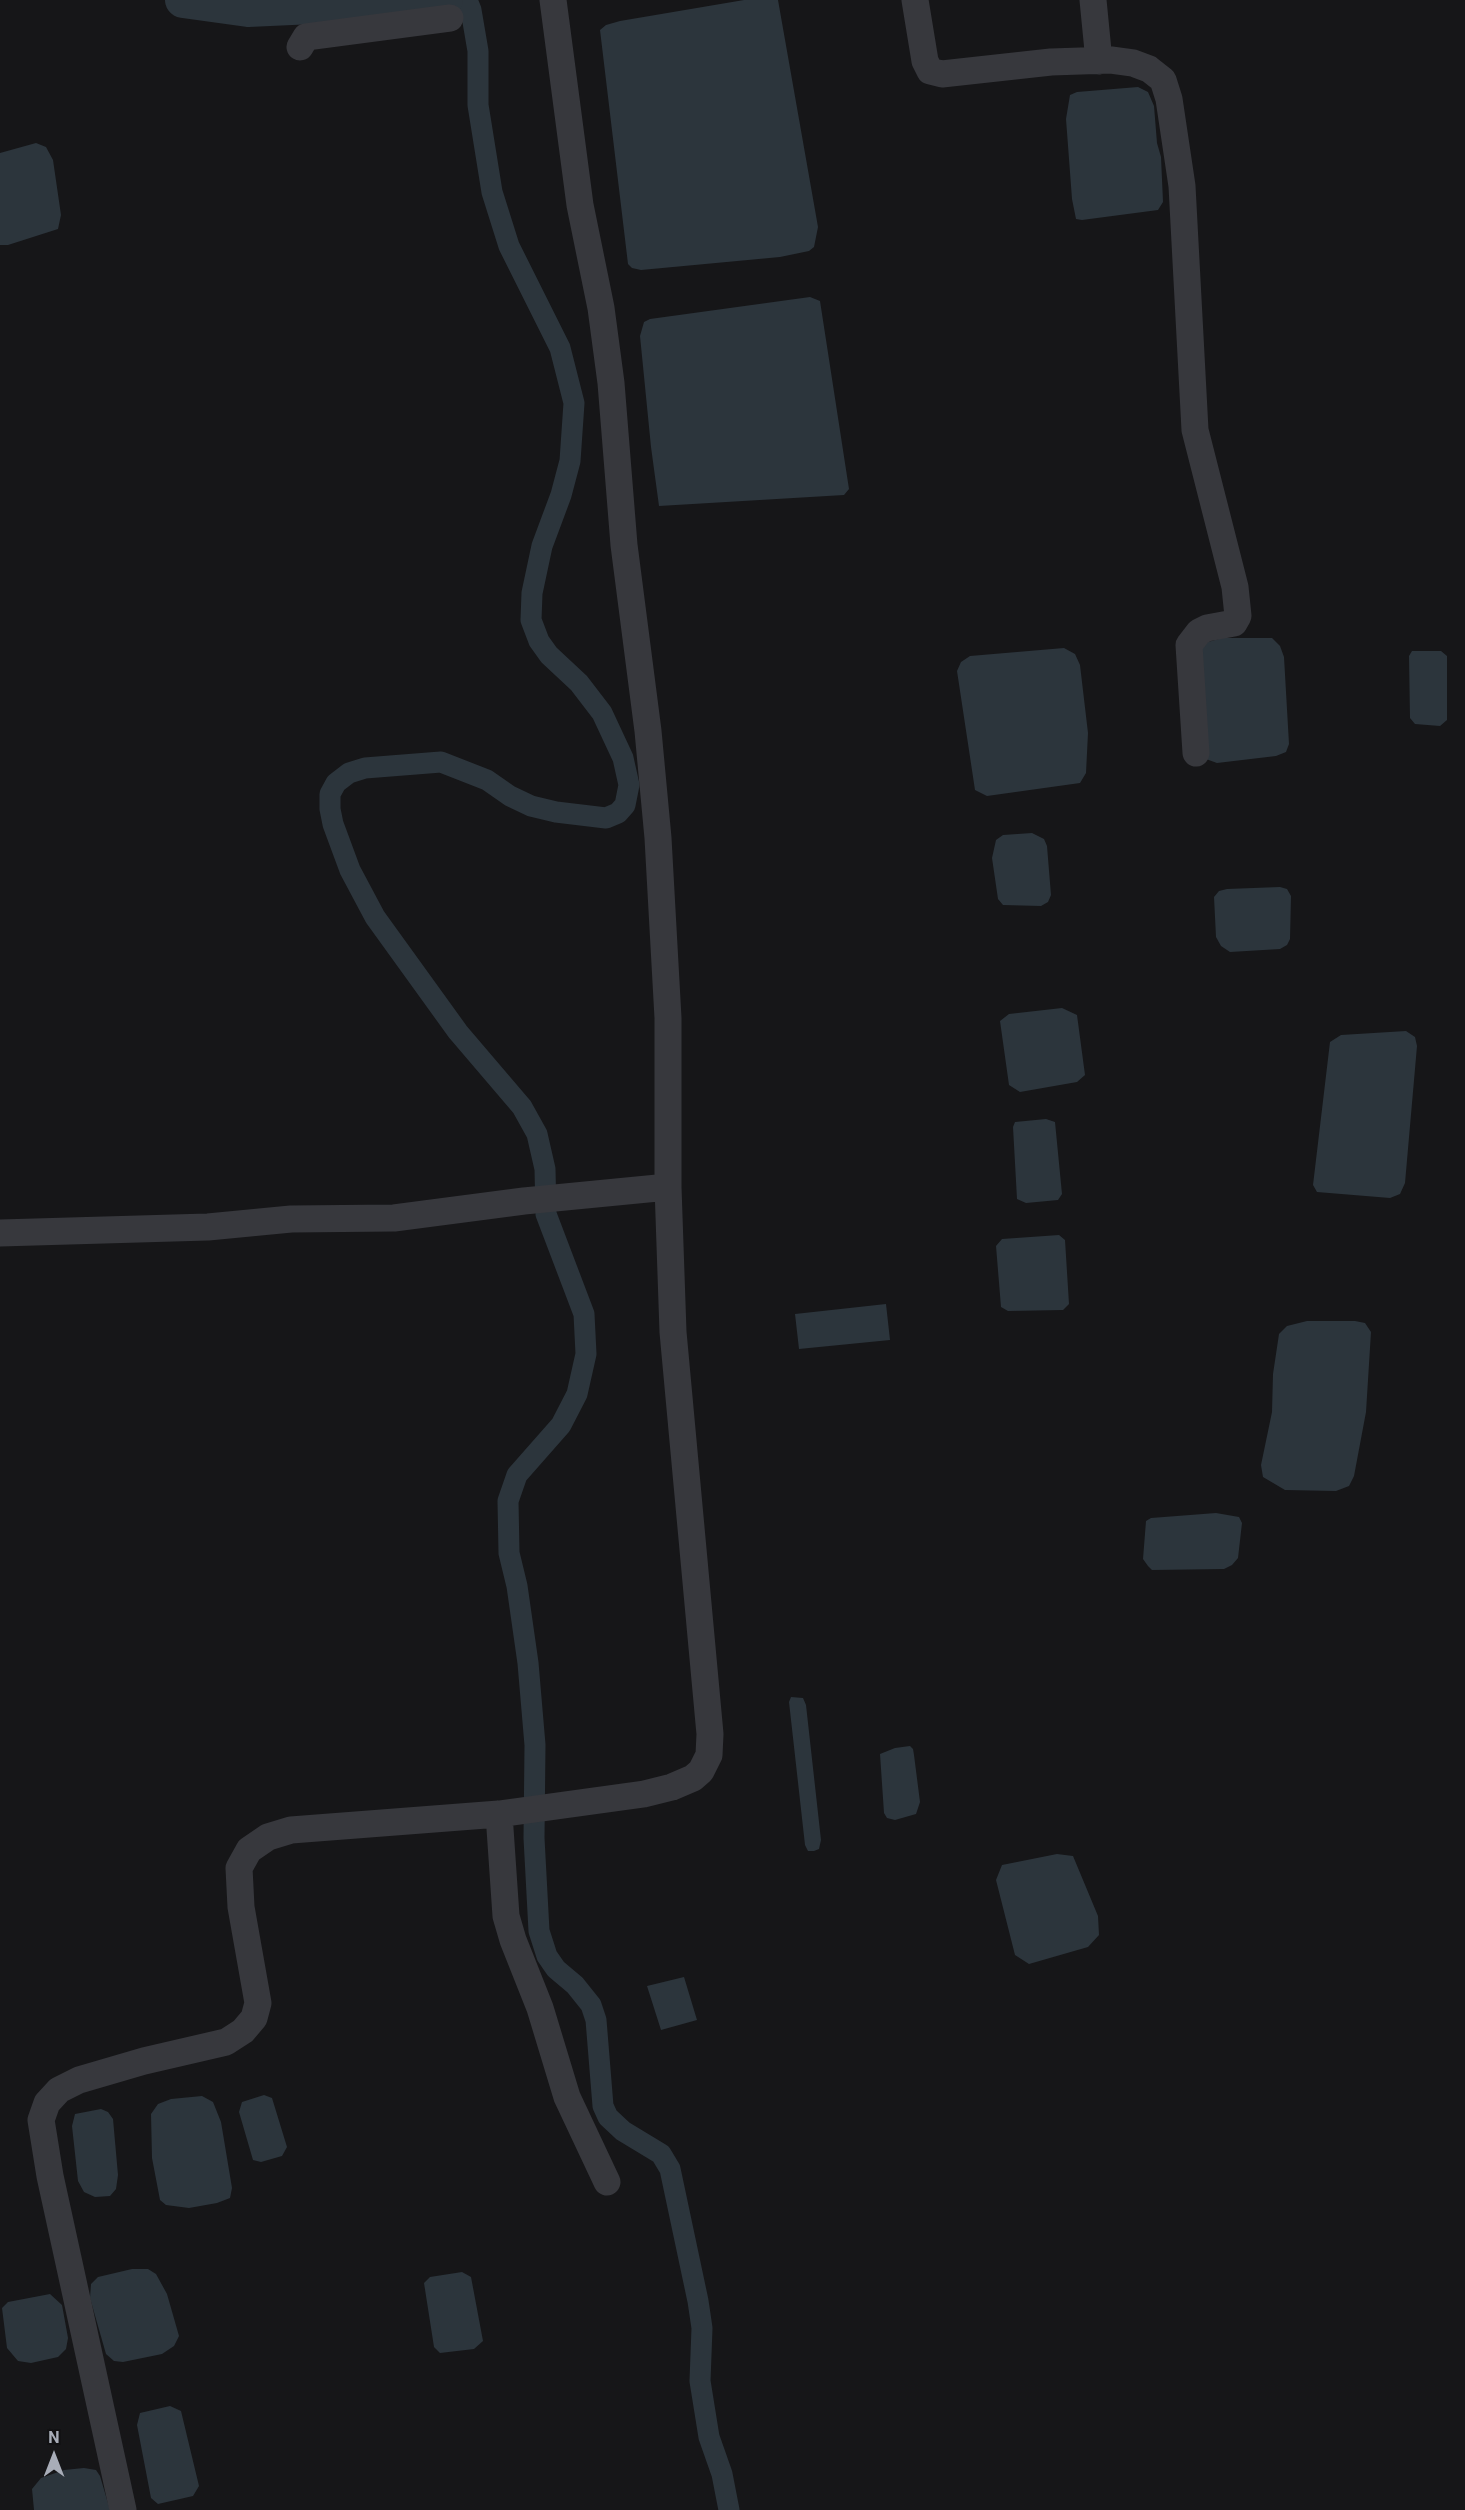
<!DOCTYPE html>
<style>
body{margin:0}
#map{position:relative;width:1465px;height:2510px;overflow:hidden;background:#161618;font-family:Roboto,sans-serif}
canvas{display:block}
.north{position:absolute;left:24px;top:2426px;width:60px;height:60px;-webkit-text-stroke:4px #111113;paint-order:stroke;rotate:0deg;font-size:16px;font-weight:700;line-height:24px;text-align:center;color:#a8adb8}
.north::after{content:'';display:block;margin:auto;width:21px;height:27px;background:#a8adb8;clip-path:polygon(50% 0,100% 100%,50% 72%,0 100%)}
</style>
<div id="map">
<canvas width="1465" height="2510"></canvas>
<div class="north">N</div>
</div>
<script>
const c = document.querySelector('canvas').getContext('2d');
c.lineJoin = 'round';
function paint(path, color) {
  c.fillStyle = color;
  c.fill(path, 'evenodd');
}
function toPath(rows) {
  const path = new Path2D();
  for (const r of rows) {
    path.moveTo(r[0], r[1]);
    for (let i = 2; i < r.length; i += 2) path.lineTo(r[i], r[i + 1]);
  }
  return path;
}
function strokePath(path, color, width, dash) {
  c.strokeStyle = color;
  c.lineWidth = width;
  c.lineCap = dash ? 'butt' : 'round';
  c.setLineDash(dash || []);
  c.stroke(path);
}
paint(toPath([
 [744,0,778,0,818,227,814,247,809,251,780,257,641,270,632,268,628,264,600,30,606,25,620,21],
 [1138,87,1148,92,1154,106,1157,143,1161,157,1163,202,1158,210,1082,220,1076,219,1072,199,1066,119,1070,95,1077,92],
 [36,143,46,147,53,160,61,215,58,229,8,245,0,245,0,153],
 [810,297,820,301,849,489,844,495,659,506,651,447,640,336,644,322,650,319],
 [1222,638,1272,638,1280,646,1284,657,1289,744,1286,752,1276,756,1217,763,1206,759,1201,644],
 [1064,648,1075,654,1080,665,1088,733,1086,773,1080,783,987,796,975,790,957,671,961,662,970,656],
 [1412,651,1441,651,1447,656,1447,720,1440,726,1415,724,1410,718,1409,656],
 [1032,833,1044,839,1047,846,1051,895,1048,902,1041,906,1003,905,998,899,992,858,996,840,1003,835],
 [1280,887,1287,889,1291,896,1290,939,1287,945,1280,949,1230,952,1221,946,1216,937,1214,897,1219,891,1227,889],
 [1062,1008,1077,1015,1085,1075,1077,1082,1020,1092,1009,1085,1000,1021,1009,1014],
 [1406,1031,1415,1037,1417,1046,1405,1183,1400,1194,1390,1198,1317,1192,1313,1185,1330,1042,1341,1035],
 [1046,1119,1055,1122,1062,1194,1058,1200,1026,1203,1017,1199,1013,1127,1015,1122],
 [1059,1235,1065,1240,1069,1304,1063,1310,1008,1311,1001,1307,996,1246,1002,1239],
 [886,1304,890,1340,799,1349,795,1314],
 [1307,1321,1355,1321,1365,1323,1371,1332,1366,1412,1354,1476,1349,1486,1336,1491,1285,1490,1263,1477,1261,1465,1272,1412,1273,1374,1279,1334,1287,1326],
 [1216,1513,1239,1517,1242,1523,1238,1558,1232,1565,1224,1569,1152,1570,1148,1566,1143,1559,1146,1521,1151,1518],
 [791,1697,803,1698,806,1705,821,1840,819,1849,814,1851,808,1851,805,1845,789,1702],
 [910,1746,913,1749,914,1755,920,1802,916,1814,895,1820,887,1818,884,1813,880,1754,895,1748],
 [1057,1854,1073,1856,1098,1916,1099,1935,1088,1947,1029,1964,1015,1955,996,1880,1002,1865],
 [684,1977,697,2020,661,2030,647,1986],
 [264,2095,272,2098,287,2147,282,2156,261,2162,253,2160,239,2112,242,2102],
 [202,2096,213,2102,221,2122,232,2188,230,2198,217,2203,189,2208,166,2205,160,2200,152,2158,151,2114,158,2104,171,2099],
 [101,2109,108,2112,113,2119,118,2175,116,2189,110,2196,95,2197,84,2192,78,2181,72,2126,75,2114],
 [132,2269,148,2269,156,2274,167,2294,179,2336,174,2346,162,2354,123,2362,114,2361,106,2354,90,2298,91,2284,98,2277],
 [462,2272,471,2277,483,2341,474,2349,440,2353,434,2347,424,2283,430,2277],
 [50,2294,62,2305,68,2338,66,2349,58,2357,31,2363,18,2361,7,2348,2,2308,8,2302],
 [170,2406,181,2411,199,2486,193,2496,158,2504,151,2498,137,2425,140,2413],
 [84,2468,96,2470,100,2476,110,2510,34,2510,32,2489,41,2478,64,2470]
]), '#2c353c');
strokePath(toPath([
 [467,0,471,10,478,51,478,105,492,192,509,246,560,348,574,403,570,461,561,495,542,546,532,593,531,620,539,641,549,655,579,683,602,713,623,758,629,785,625,805,618,813,606,818,556,812,531,806,510,796,487,780,441,762,365,768,349,773,336,783,330,794,330,809,333,824,350,870,375,917,458,1032,522,1107,537,1134,545,1169,546,1214,584,1314,586,1354,577,1394,561,1425,517,1475,508,1501,509,1553,517,1586,528,1663,535,1745,534,1838,539,1931,547,1956,556,1969,575,1985,591,2005,596,2020,603,2106,608,2117,623,2131,661,2154,670,2169,698,2301,702,2328,700,2381,709,2437,722,2474,729,2510]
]), '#2c353c', 21);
strokePath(toPath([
 [183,0,248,9,445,0]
]), '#2c353c', 36);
strokePath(toPath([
 [915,0,925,61,930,71,942,74,1051,62,1111,60,1133,63,1149,69,1163,80,1169,99,1182,186,1195,430,1235,587,1238,616,1234,623,1207,628,1199,632,1189,645,1196,753],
 [1093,0,1099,61],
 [300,47,306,37,450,18],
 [0,1233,208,1227,291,1219,394,1218,524,1201,668,1187],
 [499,1814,506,1916,513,1940,540,2008,567,2097,607,2182],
 [123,2510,50,2176,41,2120,47,2103,59,2090,79,2080,144,2061,226,2042,243,2031,254,2018,258,2003,241,1907,239,1868,249,1850,268,1837,291,1830,499,1814,644,1794,672,1787,693,1778,701,1771,709,1755,710,1734,673,1332,668,1187,668,1018,658,838,648,731,624,545,611,383,601,308,580,205,553,0]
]), '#37383d', 27);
</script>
